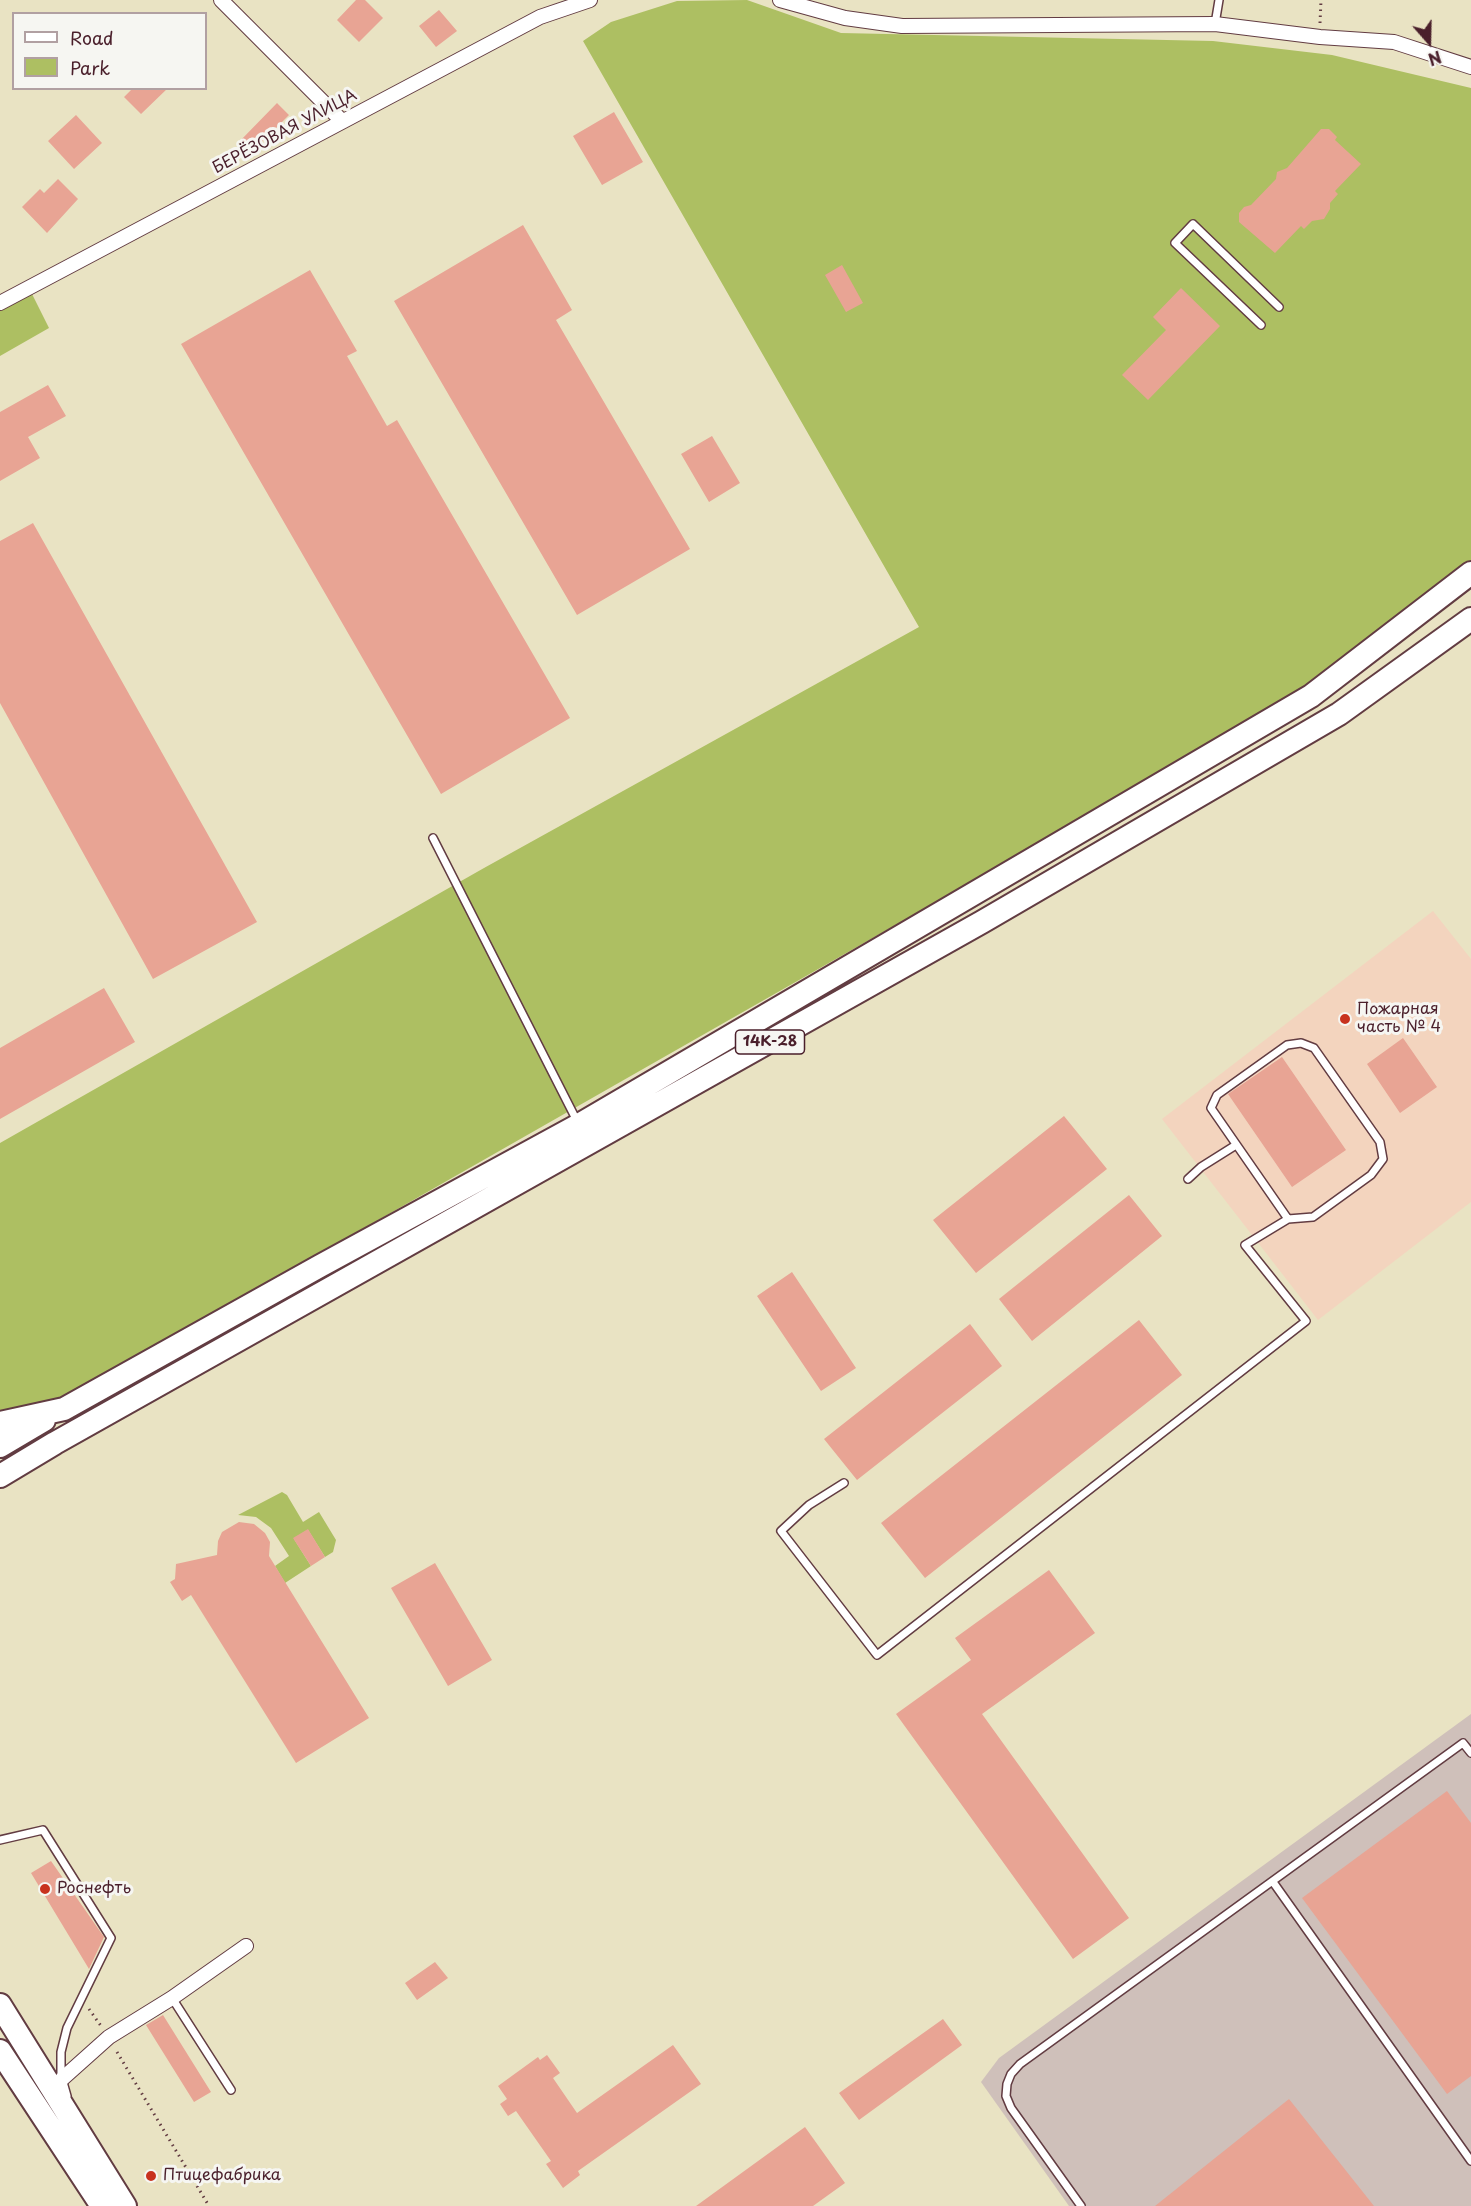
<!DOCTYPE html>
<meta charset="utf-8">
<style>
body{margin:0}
#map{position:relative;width:1471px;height:2206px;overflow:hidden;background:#e9e3c3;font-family:"Playpen Sans",sans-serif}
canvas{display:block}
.legend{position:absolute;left:12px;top:12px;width:195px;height:78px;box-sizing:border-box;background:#f6f6f2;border:2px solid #b1a0a2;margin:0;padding:8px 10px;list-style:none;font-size:18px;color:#4a1f2b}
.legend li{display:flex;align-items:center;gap:12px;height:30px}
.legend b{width:30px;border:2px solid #b1a0a2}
.north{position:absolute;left:1399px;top:12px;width:60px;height:60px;-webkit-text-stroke:4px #f6f6f2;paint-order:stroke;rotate:160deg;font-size:16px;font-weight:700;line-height:24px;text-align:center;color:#4a1f2b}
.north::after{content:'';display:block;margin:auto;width:21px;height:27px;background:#4a1f2b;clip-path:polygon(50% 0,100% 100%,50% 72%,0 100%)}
</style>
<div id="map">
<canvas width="1471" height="2206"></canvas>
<ul class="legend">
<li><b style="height:8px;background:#fff"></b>Road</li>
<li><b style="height:16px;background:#adbf62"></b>Park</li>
</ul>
<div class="north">N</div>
</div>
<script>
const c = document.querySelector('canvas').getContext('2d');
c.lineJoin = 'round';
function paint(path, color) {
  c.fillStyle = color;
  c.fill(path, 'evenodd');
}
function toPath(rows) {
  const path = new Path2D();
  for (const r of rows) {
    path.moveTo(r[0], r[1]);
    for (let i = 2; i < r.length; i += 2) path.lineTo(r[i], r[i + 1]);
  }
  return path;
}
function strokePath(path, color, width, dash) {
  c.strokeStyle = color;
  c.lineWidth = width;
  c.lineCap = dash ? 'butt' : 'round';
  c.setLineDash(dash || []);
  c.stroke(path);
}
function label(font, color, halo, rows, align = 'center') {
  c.font = font + ' "Playpen Sans",sans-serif';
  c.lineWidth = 6;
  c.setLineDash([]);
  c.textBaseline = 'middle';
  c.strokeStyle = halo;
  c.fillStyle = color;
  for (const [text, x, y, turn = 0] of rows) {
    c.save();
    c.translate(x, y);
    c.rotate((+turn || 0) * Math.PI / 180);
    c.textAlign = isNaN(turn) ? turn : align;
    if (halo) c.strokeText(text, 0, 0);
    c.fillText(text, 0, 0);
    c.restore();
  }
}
paint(toPath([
 [1433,911,1471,959,1471,1202,1318,1320,1162,1119]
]), '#f3d4be');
paint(toPath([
 [1471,1714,1471,2206,1069,2206,981,2082,999,2058]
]), '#cfc0ba');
paint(toPath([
 [747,0,841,33,1213,41,1332,55,1471,88,1471,560,1290,700,373,1223,48,1404,0,1414,0,1143,484,868,919,627,583,41,611,22,677,1],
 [32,294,49,328,0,356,0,311],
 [282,1492,287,1495,303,1522,319,1512,336,1540,333,1552,325,1557,308,1530,294,1539,311,1566,285,1583,275,1566,289,1556,271,1528,256,1517,238,1515]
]), '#adbf62');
paint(toPath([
 [356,0,365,0,383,18,359,42,337,20],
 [439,10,457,31,436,47,419,26],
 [133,88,168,88,141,114,124,97],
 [277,103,289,115,250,154,239,142],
 [614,112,643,162,602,185,573,136],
 [76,115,102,143,74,169,48,141],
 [1321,129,1329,129,1337,137,1335,140,1361,164,1335,191,1338,194,1330,203,1330,209,1324,219,1312,221,1304,229,1301,226,1275,253,1239,222,1239,213,1244,207,1251,205,1276,179,1277,172,1287,168],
 [58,179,78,199,47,233,22,207,40,189,44,193],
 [523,225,572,310,556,320,690,549,577,615,394,301],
 [842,265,863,303,846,312,825,275],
 [310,270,357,351,347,356,387,426,397,420,570,718,441,794,181,344],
 [1181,288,1220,326,1148,400,1122,375,1166,330,1153,317],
 [48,385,66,416,28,437,40,458,0,481,0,412],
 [712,436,740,483,709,502,681,454],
 [33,523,257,922,153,979,0,703,0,541],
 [104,988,135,1042,0,1119,0,1048],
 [1403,1038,1437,1087,1400,1113,1367,1064],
 [1282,1057,1346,1150,1292,1187,1228,1094],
 [1064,1116,1107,1169,976,1273,933,1220],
 [1129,1195,1162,1236,1032,1341,999,1299],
 [792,1272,856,1368,821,1391,757,1296],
 [1139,1320,1182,1375,925,1578,881,1523],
 [970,1324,1002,1366,857,1480,824,1439],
 [239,1522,254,1524,265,1533,270,1542,269,1556,369,1718,296,1763,191,1595,182,1601,170,1582,175,1579,176,1564,217,1555,218,1541,222,1532],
 [308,1529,325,1557,311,1566,293,1538],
 [435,1563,492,1660,448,1686,391,1588],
 [1049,1570,1095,1633,982,1714,1129,1918,1073,1959,896,1714,971,1660,955,1638],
 [1447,1791,1471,1823,1471,2076,1447,2094,1302,1898],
 [51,1861,104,1937,89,1969,31,1873],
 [435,1962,448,1978,417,2000,405,1983],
 [163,2015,211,2092,194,2102,146,2025],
 [943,2019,962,2045,859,2120,839,2093],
 [673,2045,701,2084,578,2171,580,2175,563,2188,546,2164,551,2161,516,2111,508,2116,500,2104,507,2099,498,2086,538,2057,540,2060,547,2055,560,2073,553,2078,577,2113],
 [1289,2099,1374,2206,1155,2206],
 [805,2127,845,2183,813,2206,696,2206]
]), '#e8a494');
const lane = toPath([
 [1215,24,1219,0],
 [1261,325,1175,243,1193,224,1279,307],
 [433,838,578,1123],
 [1188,1179,1201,1167,1236,1145],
 [844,1483,809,1505,781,1531,877,1655,1306,1321,1245,1245,1288,1219,1313,1217,1371,1175,1383,1159,1380,1142,1314,1048,1301,1043,1287,1045,1217,1095,1211,1108,1288,1219],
 [0,1840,43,1830,111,1938,67,2028,61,2052,61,2075,67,2096],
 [1273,1882,1471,2161],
 [172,1998,231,2090],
 [1081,2206,1011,2108,1006,2096,1007,2084,1011,2074,1020,2064,1463,1743,1471,1753]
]);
const street = toPath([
 [221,0,342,121],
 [780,0,845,18,902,26,1215,24,1320,37,1394,42,1471,67],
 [0,303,540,17,590,0],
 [62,2079,109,2037,172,1998,246,1946]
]);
const primary = toPath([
 [0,1423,64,1409,320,1266,579,1125,1311,696,1471,573],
 [0,1446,44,1420],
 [0,1476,55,1443,982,922,1339,714,1471,619],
 [0,2005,125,2206],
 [0,2051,102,2206]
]);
strokePath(lane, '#623c42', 10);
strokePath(street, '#623c42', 16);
strokePath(primary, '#623c42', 26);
strokePath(toPath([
 [1320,23,1321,0],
 [89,2009,101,2026],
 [117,2052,209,2206]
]), '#623c42', 3, [1.5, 4.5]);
strokePath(lane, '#fff', 7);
strokePath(street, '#fff', 14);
strokePath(primary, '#fff', 22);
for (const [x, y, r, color] of [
 [1345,1019,6,"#c8321e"],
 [45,1889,6,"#c8321e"],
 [151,2176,6,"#c8321e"]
]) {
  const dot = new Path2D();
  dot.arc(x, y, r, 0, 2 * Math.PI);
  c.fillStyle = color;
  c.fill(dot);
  strokePath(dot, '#f6f6f2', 2);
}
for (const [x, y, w] of [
 [770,1042,69]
]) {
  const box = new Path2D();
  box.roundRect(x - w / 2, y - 12, w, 24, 4.5);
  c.fillStyle = '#f6f6f2';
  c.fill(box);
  strokePath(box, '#4a1f2b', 1.5);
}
label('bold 15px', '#4a1f2b', null, [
 ["14К-28",770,1042]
]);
label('16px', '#4a1f2b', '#f6f6f2', [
 ["БЕРЁЗОВАЯ УЛИЦА",285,132,-28]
]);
label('16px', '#4a1f2b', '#f6f6f2', [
 ["Пожарная",1357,1010],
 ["часть № 4",1357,1028],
 ["Роснефть",57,1889],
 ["Птицефабрика",163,2176]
], 'left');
</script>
